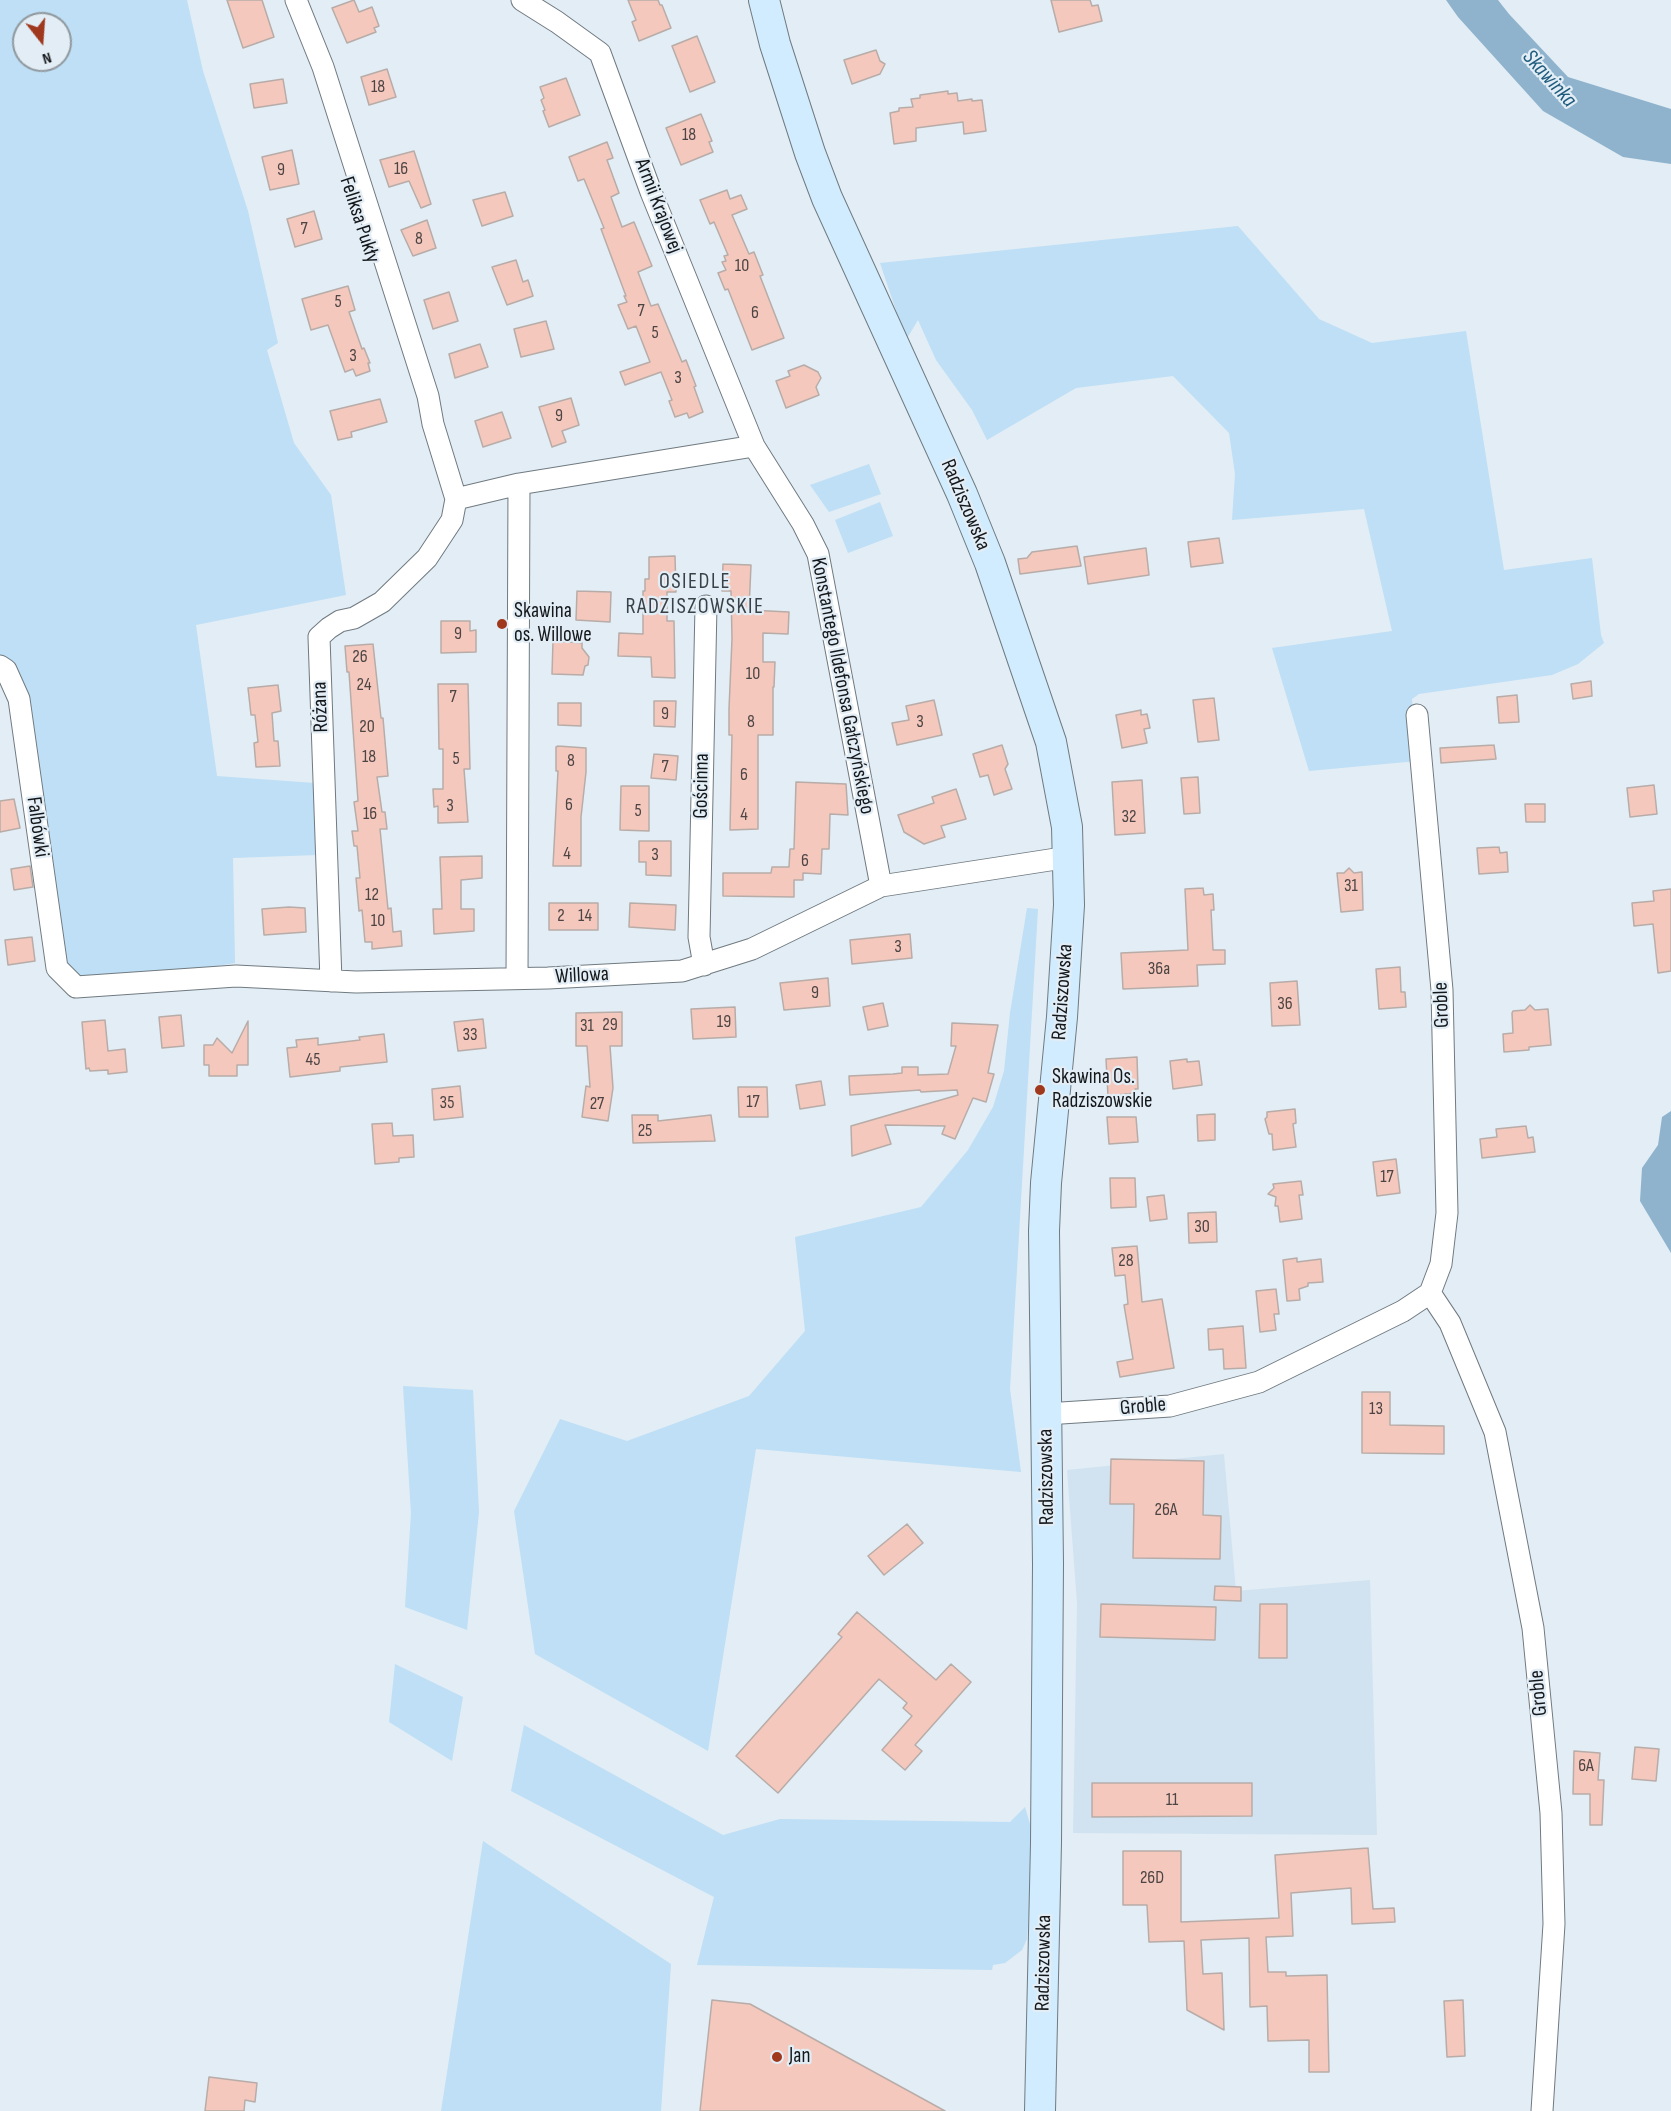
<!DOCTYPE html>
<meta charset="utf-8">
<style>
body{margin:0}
#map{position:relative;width:1671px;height:2111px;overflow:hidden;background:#e2edf5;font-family:"Sofia Sans Condensed",sans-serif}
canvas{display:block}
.north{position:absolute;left:12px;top:12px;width:60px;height:60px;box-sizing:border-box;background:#e2edf5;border:2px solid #90989e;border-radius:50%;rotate:163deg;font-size:16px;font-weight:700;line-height:24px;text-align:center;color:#15181b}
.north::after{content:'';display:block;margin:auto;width:21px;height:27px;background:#a0381e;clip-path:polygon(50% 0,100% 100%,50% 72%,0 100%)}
</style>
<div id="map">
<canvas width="1671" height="2111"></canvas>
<div class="north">N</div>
</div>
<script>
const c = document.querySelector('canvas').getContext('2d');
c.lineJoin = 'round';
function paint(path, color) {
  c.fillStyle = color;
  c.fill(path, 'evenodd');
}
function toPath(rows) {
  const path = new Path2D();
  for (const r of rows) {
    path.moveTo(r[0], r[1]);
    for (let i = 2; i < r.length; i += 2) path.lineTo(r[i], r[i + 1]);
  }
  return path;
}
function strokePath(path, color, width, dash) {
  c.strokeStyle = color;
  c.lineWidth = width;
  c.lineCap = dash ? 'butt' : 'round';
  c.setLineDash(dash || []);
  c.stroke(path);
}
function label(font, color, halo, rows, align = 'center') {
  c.font = font + ' "Sofia Sans Condensed",sans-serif';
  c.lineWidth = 4.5;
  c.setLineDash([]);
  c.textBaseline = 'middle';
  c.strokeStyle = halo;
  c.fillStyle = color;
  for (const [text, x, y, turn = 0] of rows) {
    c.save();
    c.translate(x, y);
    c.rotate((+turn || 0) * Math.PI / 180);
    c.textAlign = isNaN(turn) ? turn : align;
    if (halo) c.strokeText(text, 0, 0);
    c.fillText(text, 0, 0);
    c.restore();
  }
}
paint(toPath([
 [1224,1454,1236,1591,1370,1580,1377,1835,1073,1833,1077,1603,1067,1470]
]), '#d1e3f0');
paint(toPath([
 [0,0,187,0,203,71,248,211,278,343,267,350,294,443,331,495,346,595,196,625,217,776,315,783,317,855,233,858,235,963,205,968,79,978,71,971,62,952,0,662],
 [24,24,60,24,60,60,24,60],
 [1238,226,1319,319,1372,343,1466,331,1504,570,1592,558,1601,635,1604,643,1578,664,1552,675,1419,694,1412,699,1417,761,1309,771,1272,648,1392,631,1364,509,1232,520,1235,474,1229,433,1173,376,1076,388,987,440,972,410,936,360,918,320,906,340,880,263],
 [869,464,881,494,829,512,810,485],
 [880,502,893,536,848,553,835,520],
 [1027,908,1038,909,1010,1389,1021,1472,756,1449,708,1751,535,1654,514,1511,560,1419,627,1441,749,1396,805,1331,795,1237,921,1207,968,1150,993,1107,1004,1071,1010,1013],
 [403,1386,473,1390,479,1512,467,1630,405,1607,411,1513],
 [395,1664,463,1697,452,1761,389,1722],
 [524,1725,723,1835,780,1819,1010,1822,1025,1807,1032,1831,1032,1869,1027,1939,1022,1950,1005,1963,993,1965,992,1970,697,1965,714,1897,511,1791],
 [483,1841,671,1964,661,2111,441,2111]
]), '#bedff5');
paint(toPath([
 [1446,0,1498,0,1509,14,1568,77,1671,109,1671,164,1623,157,1543,111,1458,17],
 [1671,1111,1671,1253,1640,1201,1642,1168,1658,1145,1662,1117]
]), '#8fb3cc');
const building = toPath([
 [227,0,262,0,274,37,243,48,227,0],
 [354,0,359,12,372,7,379,26,374,28,376,32,347,43,332,8,354,0],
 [628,0,658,0,660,5,662,5,671,28,639,41,632,22,636,20,628,0],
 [1051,0,1090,0,1092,6,1098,5,1102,21,1059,32,1051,0],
 [697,36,715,82,690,92,672,46,697,36],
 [876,50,880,61,885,64,880,74,852,84,844,60,876,50],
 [387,69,396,97,369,105,361,77,387,69],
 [566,78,580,115,549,127,543,111,545,110,541,100,544,98,540,87,566,78],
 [283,79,287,103,254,108,250,84,283,79],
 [948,91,948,94,957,93,958,101,972,99,972,101,982,100,986,131,964,134,963,122,916,128,916,141,894,144,890,113,899,111,899,108,913,107,911,99,920,98,920,95,948,91],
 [701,114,712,141,709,142,713,152,681,165,666,128,701,114],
 [607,142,613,158,607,160,619,193,611,197,622,227,634,222,652,266,638,272,651,306,658,304,682,362,686,360,696,386,694,387,703,412,689,418,687,413,675,417,669,401,672,400,661,372,625,385,620,372,650,362,636,326,628,329,618,305,627,302,624,296,626,296,601,229,604,228,584,179,578,181,569,157,607,142],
 [292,150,299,184,270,190,262,157,292,150],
 [414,151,431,204,421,208,409,181,389,187,380,160,414,151],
 [727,190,730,199,741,195,747,209,732,215,749,254,754,252,763,275,760,276,784,338,752,350,728,289,725,290,718,273,726,270,722,262,726,261,724,256,728,255,714,222,710,224,700,200,727,190],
 [505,192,513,216,482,226,473,200,505,192],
 [314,211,322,239,295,247,287,219,314,211],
 [427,220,436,248,413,256,401,230,427,220],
 [516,260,523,282,528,280,533,296,507,305,492,267,516,260],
 [348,286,355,310,349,312,362,349,364,348,370,363,368,363,370,371,356,376,353,369,345,372,328,325,311,330,302,299,348,286],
 [449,292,458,321,433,329,424,300,449,292],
 [546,321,554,349,521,357,514,329,546,321],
 [480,344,488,367,455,378,449,354,480,344],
 [804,365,818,372,821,378,816,387,819,395,786,408,776,381,790,376,788,371,804,365],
 [571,398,579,425,562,431,566,442,552,447,539,407,571,398],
 [380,399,387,422,351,432,352,437,338,440,330,411,380,399],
 [502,412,511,438,483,447,475,421,502,412],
 [1219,538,1223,563,1191,567,1188,542,1219,538],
 [1077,546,1081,566,1020,574,1018,559,1027,558,1032,552,1077,546],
 [1146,548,1149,575,1088,584,1084,557,1146,548],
 [675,556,676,592,667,592,667,621,674,621,675,678,652,677,651,657,618,656,619,633,643,634,643,591,645,591,645,579,649,579,649,557,675,556],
 [723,564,751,565,749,610,789,612,788,634,763,633,763,662,775,662,774,687,773,687,773,735,758,735,758,829,730,830,732,735,729,735,729,709,732,639,731,591,722,591,723,564],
 [577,591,611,592,610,622,576,620,577,591],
 [441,621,470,621,470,631,476,630,476,652,441,653,441,621],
 [553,641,582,643,582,648,589,657,588,665,585,666,583,675,552,674,553,641],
 [373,644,381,718,383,718,388,776,377,777,382,812,385,812,387,829,380,829,388,909,391,908,393,932,401,931,402,946,372,949,372,942,365,942,362,910,359,911,356,878,360,878,357,846,354,846,352,831,358,831,354,802,358,801,349,672,347,672,345,646,373,644],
 [1591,681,1592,696,1573,699,1571,684,1591,681],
 [438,684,468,684,470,769,464,769,468,822,438,823,438,806,434,807,433,789,443,789,443,749,439,749,438,684],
 [278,685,281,711,272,713,274,741,278,741,280,766,256,767,254,743,258,742,255,715,251,715,248,688,278,685],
 [1517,695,1519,722,1499,723,1497,697,1517,695],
 [1214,698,1219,740,1198,742,1193,700,1214,698],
 [934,700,942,735,897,745,892,723,909,720,906,706,934,700],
 [654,701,676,701,675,727,654,726,654,701],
 [558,703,581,703,581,726,558,725,558,703],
 [1141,710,1141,715,1147,714,1150,728,1144,729,1147,743,1122,748,1116,715,1141,710],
 [1002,745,1008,764,1005,769,1012,789,994,795,988,775,980,777,973,754,1002,745],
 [1494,745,1496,759,1441,763,1440,748,1494,745],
 [558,746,586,748,586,772,581,817,581,866,553,866,558,771,556,771,556,747,558,746],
 [654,754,678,756,676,780,651,778,654,754],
 [1198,777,1200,813,1184,814,1181,778,1198,777],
 [1142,780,1145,833,1115,835,1112,782,1142,780],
 [796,782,846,784,848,815,830,814,829,849,822,849,821,874,803,873,803,880,794,880,794,897,723,896,723,873,771,873,772,867,789,867,790,849,794,849,796,782],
 [1654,785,1657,814,1630,817,1627,788,1654,785],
 [621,786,649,786,649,831,620,830,621,786],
 [956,789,966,819,941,826,945,837,924,844,904,832,898,815,934,803,932,797,956,789],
 [14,799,20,828,0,832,0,801,14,799],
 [1525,804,1545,804,1545,822,1526,822,1525,804],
 [639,841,671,841,671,876,646,875,646,862,639,862,639,841],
 [1499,847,1500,853,1507,852,1508,872,1479,874,1477,848,1499,847],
 [482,856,482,878,461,880,461,909,474,909,474,931,434,934,433,909,442,909,440,857,482,856],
 [30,866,33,887,14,890,11,869,30,866],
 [1349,868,1354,873,1362,872,1363,910,1341,912,1337,873,1344,873,1349,868],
 [1203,888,1204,895,1213,894,1214,910,1211,910,1213,950,1225,950,1225,964,1197,965,1198,986,1123,989,1121,953,1188,950,1185,889,1203,888],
 [1671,889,1671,971,1658,973,1653,924,1634,926,1632,903,1654,901,1653,891,1671,889],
 [549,903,598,903,598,930,549,930,549,903],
 [630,903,676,905,675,930,629,927,630,903],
 [289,907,305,908,306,932,264,935,262,909,289,907],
 [910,934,912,958,852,964,850,940,910,934],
 [32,937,35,961,8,965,5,940,32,937],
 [1400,967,1401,992,1405,992,1406,1007,1379,1009,1376,969,1400,967],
 [828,978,830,1006,784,1010,780,983,828,978],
 [1297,981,1300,1025,1272,1026,1270,983,1297,981],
 [883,1003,888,1026,868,1030,863,1007,883,1003],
 [1530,1005,1535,1010,1548,1009,1551,1045,1529,1047,1529,1050,1504,1052,1503,1034,1513,1033,1512,1013,1513,1011,1525,1010,1530,1005],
 [735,1007,736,1037,693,1039,691,1009,735,1007],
 [622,1012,622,1046,610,1046,613,1088,608,1121,582,1117,586,1086,590,1087,587,1046,576,1046,576,1013,622,1012],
 [181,1015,184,1046,162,1048,159,1017,181,1015],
 [483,1019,486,1048,458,1051,454,1022,483,1019],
 [105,1020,108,1051,125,1049,127,1072,108,1074,108,1070,90,1071,89,1068,86,1069,82,1022,105,1020],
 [248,1021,248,1065,237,1065,237,1076,209,1076,209,1065,204,1065,204,1045,213,1045,217,1038,232,1053,248,1021],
 [952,1023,998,1025,988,1073,994,1074,986,1102,973,1098,955,1139,942,1134,945,1126,885,1125,891,1144,852,1156,851,1126,958,1095,957,1090,921,1092,920,1090,850,1095,849,1076,893,1074,902,1073,902,1067,918,1067,918,1075,948,1074,956,1046,951,1046,952,1023],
 [384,1034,387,1062,340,1067,340,1071,290,1077,287,1048,297,1047,296,1040,318,1038,318,1045,360,1040,359,1037,384,1034],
 [1137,1057,1138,1089,1135,1089,1135,1093,1108,1096,1106,1059,1137,1057],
 [1187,1059,1187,1062,1199,1061,1202,1085,1173,1089,1170,1061,1187,1059],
 [821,1081,825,1105,800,1109,796,1085,821,1081],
 [460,1086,463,1117,434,1120,432,1089,460,1086],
 [738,1087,767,1087,768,1117,739,1117,738,1087],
 [1295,1109,1296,1123,1293,1124,1296,1147,1273,1150,1272,1134,1269,1134,1265,1119,1267,1117,1267,1112,1295,1109],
 [1215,1114,1215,1140,1198,1141,1197,1115,1215,1114],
 [632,1115,658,1115,658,1121,711,1115,715,1141,633,1143,632,1115],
 [1107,1117,1136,1117,1138,1142,1109,1144,1107,1117],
 [392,1123,393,1136,413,1135,414,1157,399,1158,399,1162,375,1164,372,1124,392,1123],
 [1526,1126,1528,1138,1533,1137,1535,1152,1482,1158,1480,1139,1497,1137,1496,1129,1526,1126],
 [1396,1159,1400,1193,1377,1196,1373,1162,1396,1159],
 [1110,1178,1135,1178,1136,1207,1111,1208,1110,1178],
 [1301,1181,1303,1195,1299,1195,1302,1219,1280,1222,1278,1206,1275,1206,1276,1197,1268,1194,1274,1188,1273,1184,1301,1181],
 [1164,1195,1167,1219,1150,1221,1147,1197,1164,1195],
 [1216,1212,1217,1242,1189,1243,1188,1213,1216,1212],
 [1137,1246,1142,1302,1162,1299,1174,1368,1120,1377,1117,1362,1133,1359,1124,1305,1128,1304,1125,1275,1115,1276,1112,1248,1137,1246],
 [1297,1258,1297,1262,1321,1259,1323,1282,1308,1283,1308,1286,1299,1289,1300,1300,1287,1301,1283,1260,1297,1258],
 [1276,1289,1279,1314,1274,1314,1276,1330,1260,1332,1256,1291,1276,1289],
 [1243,1326,1246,1368,1224,1369,1223,1349,1209,1350,1208,1329,1243,1326],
 [1362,1392,1390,1392,1390,1425,1444,1426,1444,1454,1362,1453,1362,1392],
 [1111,1459,1204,1461,1203,1515,1221,1516,1220,1559,1133,1558,1134,1504,1110,1504,1111,1459],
 [907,1524,923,1543,884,1575,868,1556,907,1524],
 [1215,1586,1241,1587,1241,1601,1214,1600,1215,1586],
 [1101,1604,1216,1607,1215,1640,1100,1637,1101,1604],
 [1260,1604,1287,1604,1287,1658,1259,1658,1260,1604],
 [857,1612,936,1680,951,1664,971,1682,915,1745,922,1751,905,1770,882,1750,912,1716,903,1708,907,1703,879,1679,778,1793,736,1756,842,1637,838,1634,857,1612],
 [1635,1747,1659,1749,1656,1781,1632,1779,1635,1747],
 [1574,1751,1600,1753,1598,1780,1604,1780,1602,1825,1590,1825,1590,1794,1573,1794,1574,1751],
 [1092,1783,1252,1783,1252,1816,1092,1817,1092,1783],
 [1368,1848,1373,1909,1394,1908,1395,1922,1352,1924,1351,1888,1291,1893,1293,1936,1266,1937,1268,1972,1286,1972,1286,1976,1327,1975,1329,2072,1309,2072,1309,2040,1268,2041,1267,2006,1250,2007,1249,1938,1201,1940,1203,1974,1222,1973,1224,2030,1187,2010,1184,1941,1149,1942,1147,1905,1123,1905,1123,1851,1181,1851,1181,1922,1279,1918,1275,1855,1368,1848],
 [712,2000,750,2004,945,2111,700,2111,712,2000],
 [1463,2000,1465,2056,1447,2057,1444,2001,1463,2000],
 [209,2077,257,2083,255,2102,245,2100,244,2111,205,2111,209,2077]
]);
paint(building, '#f4c8bd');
strokePath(building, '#b8aca8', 1.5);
const street = toPath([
 [296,0,323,67,428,396,433,424,456,499,452,520,427,558,382,602,354,618,340,621,329,628,319,637,331,981],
 [522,0,557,22,600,53,651,192,754,446,803,524,818,554,881,886],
 [456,499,519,484,754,446],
 [0,666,6,670,19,699,57,968,76,987,236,976,356,982,548,978,682,971,752,949,881,886,1069,857],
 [1417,715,1442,990,1447,1213,1441,1264,1430,1293],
 [704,965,699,937,706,606],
 [517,978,519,484],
 [1046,1414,1170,1406,1259,1382,1403,1311,1430,1293,1450,1323,1495,1432,1533,1628,1551,1813,1554,1924,1542,2111]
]);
const secondary = toPath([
 [764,0,775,44,810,153,827,198,962,494,990,563,1051,742,1067,827,1069,905,1062,1017,1046,1183,1044,1231,1048,1564,1046,1843,1040,2111]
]);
strokePath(street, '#707a80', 23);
strokePath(secondary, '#707a80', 32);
strokePath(street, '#fff', 21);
strokePath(secondary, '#d0ecfe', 30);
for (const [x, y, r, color] of [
 [502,624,6,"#a0381e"],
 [1040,1090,6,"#a0381e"],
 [777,2057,6,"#a0381e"]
]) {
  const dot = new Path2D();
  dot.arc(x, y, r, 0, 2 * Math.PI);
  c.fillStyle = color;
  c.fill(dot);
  strokePath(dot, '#e2edf5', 2);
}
label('18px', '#4d4444', null, [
 ["18",378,87],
 ["18",689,135],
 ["16",401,169],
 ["9",281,170],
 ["7",304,229],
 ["8",419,239],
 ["10",742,266],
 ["5",338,302],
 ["7",641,311],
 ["6",755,313],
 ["5",655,333],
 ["3",353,356],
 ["3",678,378],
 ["9",559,416],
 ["9",458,634],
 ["26",360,657],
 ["10",753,674],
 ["24",364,685],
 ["7",453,697],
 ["9",665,714],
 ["8",751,722],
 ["3",920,722],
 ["20",367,727],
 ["18",369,757],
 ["5",456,759],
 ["8",571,761],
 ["7",665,767],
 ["6",744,775],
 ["6",569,805],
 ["3",450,806],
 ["5",638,811],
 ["16",370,814],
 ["4",744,815],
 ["32",1129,817],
 ["4",567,854],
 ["3",655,855],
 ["6",805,861],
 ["31",1351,886],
 ["12",372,895],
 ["2",561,916],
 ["14",585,916],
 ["10",378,921],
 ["3",898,947],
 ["36a",1159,969],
 ["9",815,993],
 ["36",1285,1004],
 ["19",724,1022],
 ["29",610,1025],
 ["31",587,1026],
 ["33",470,1035],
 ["45",313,1060],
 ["17",753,1102],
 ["35",447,1103],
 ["27",597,1104],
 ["25",645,1131],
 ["17",1387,1177],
 ["30",1202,1227],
 ["28",1126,1261],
 ["13",1376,1409],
 ["26A",1166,1510],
 ["6A",1586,1766],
 ["11",1172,1800],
 ["26D",1152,1878]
]);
label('21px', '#15181b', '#e2edf5', [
 ["Armii Krajowej",658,206,69],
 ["Feliksa Pukły",359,220,72],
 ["Radziszowska",965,505,67],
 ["Konstantego Ildefonsa Gałczyńskiego",842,686,79],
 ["Różana",321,707,-92],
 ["Gościnna",702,786,-89],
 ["Falbówki",37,827,82],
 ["Willowa",582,976,-3],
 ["Radziszowska",1063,992,-86],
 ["Groble",1442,1005,-92],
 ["Groble",1143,1407,-5],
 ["Radziszowska",1047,1477,-91],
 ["Groble",1539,1693,-95],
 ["Radziszowska",1044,1963,-89]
]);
label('21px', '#15181b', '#e2edf5', [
 ["Skawina",514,612],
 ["os. Willowe",514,636],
 ["Skawina Os.",1052,1078],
 ["Radziszowskie",1052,1102],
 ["Jan",789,2057]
], 'left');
label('italic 22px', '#1e5b7d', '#e2edf5', [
 ["Skawinka",1549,79,48]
]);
c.letterSpacing = '1.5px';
label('22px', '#384147', '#e2edf5', [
 ["OSIEDLE",695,582],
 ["RADZISZOWSKIE",695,607]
]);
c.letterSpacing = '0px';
</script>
